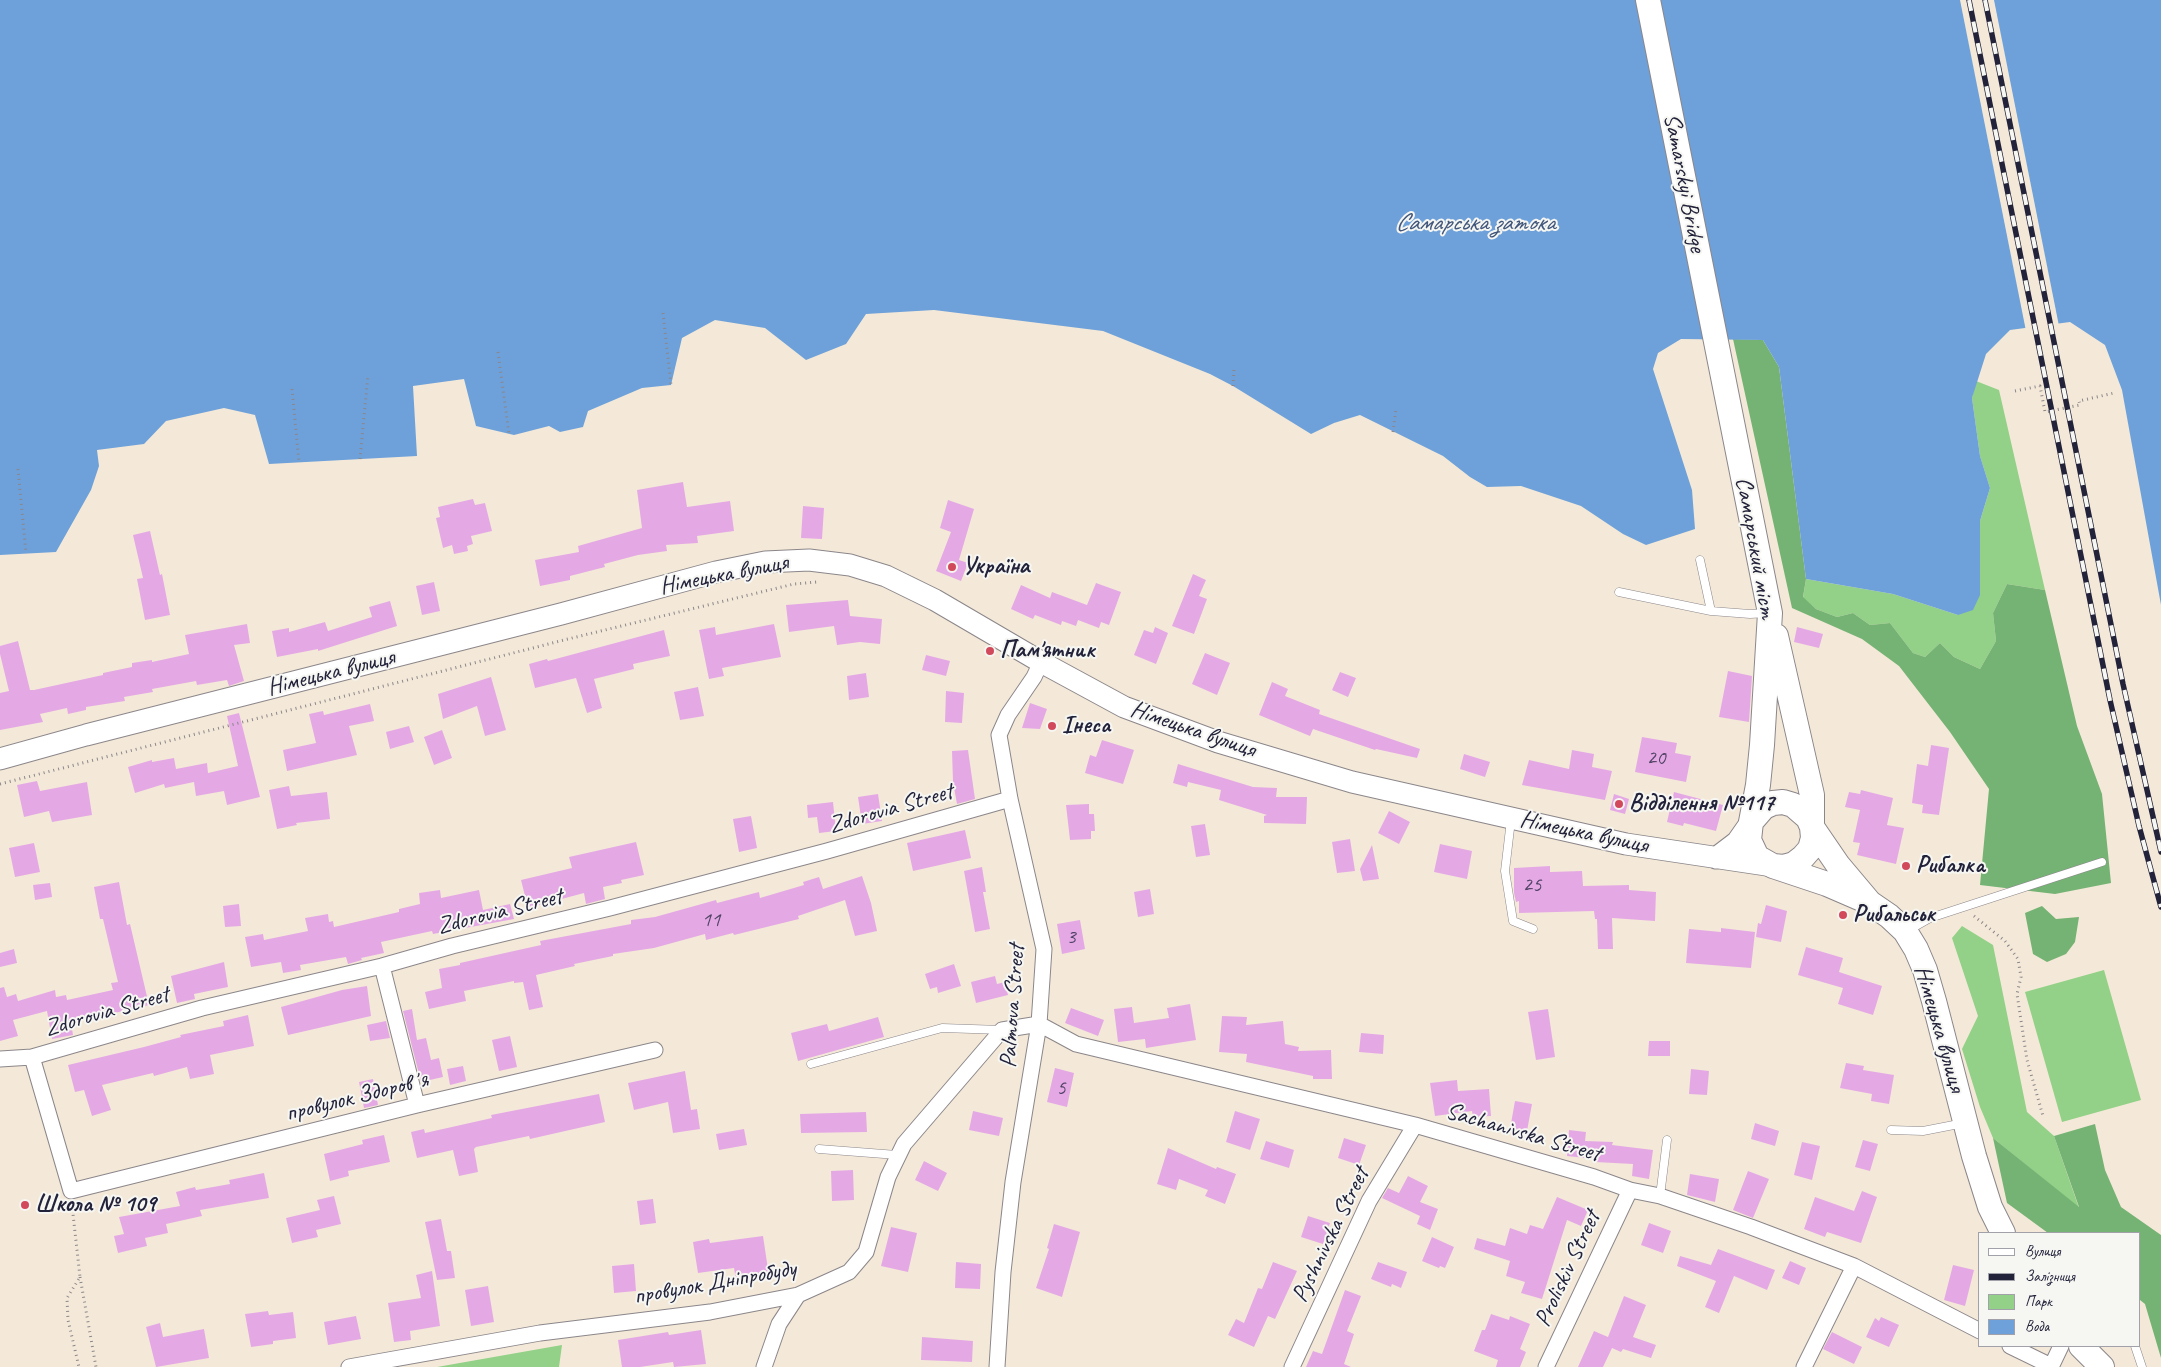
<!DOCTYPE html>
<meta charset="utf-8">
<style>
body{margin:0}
#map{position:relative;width:2161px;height:1367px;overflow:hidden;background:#f4e9d8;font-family:Caveat,sans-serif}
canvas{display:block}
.legend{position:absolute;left:1978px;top:1232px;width:162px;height:115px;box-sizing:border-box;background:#f6f6f2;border:1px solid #a1a1a9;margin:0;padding:6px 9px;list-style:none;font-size:15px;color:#22223b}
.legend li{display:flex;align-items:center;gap:10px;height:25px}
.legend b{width:25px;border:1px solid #a1a1a9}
</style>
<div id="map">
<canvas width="2161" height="1367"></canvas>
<ul class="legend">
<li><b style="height:6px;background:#fff"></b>Вулиця</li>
<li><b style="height:6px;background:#22223b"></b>Залізниця</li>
<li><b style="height:14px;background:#92d187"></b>Парк</li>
<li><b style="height:14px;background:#6ea1da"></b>Вода</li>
</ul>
</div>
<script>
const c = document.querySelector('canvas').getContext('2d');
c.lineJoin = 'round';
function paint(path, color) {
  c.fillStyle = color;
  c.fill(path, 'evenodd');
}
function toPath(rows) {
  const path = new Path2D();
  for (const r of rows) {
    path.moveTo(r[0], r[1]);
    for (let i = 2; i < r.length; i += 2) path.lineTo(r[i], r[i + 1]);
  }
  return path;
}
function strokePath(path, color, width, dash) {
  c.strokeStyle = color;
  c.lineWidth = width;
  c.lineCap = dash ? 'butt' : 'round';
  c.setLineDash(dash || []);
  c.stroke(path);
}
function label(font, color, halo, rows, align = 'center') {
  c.font = font + ' Caveat,sans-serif';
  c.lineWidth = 4;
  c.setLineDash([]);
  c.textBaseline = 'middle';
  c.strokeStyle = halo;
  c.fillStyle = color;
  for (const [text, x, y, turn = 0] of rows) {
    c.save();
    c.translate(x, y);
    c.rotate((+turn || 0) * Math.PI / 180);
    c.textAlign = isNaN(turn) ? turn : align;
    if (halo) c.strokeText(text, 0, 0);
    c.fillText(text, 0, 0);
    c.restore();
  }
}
paint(toPath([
 [1976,381,1999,390,2045,590,2007,584,1993,613,1996,641,1980,669,1954,657,1940,643,1925,657,1913,653,1890,623,1870,625,1853,613,1837,617,1816,609,1803,598,1806,579,1893,594,1958,615,1980,572,1980,521,1990,488,1980,456,1972,398],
 [1962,926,1993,945,2027,1112,2054,1136,2079,1208,1993,1138,1980,1107,1962,1049,1978,1016,1952,938],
 [2104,970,2141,1100,2062,1122,2025,992],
 [562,1345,559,1367,437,1367]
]), '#92d187');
paint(toPath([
 [1733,339,1763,340,1779,367,1806,579,1803,597,1816,609,1837,617,1853,613,1870,625,1890,623,1913,653,1925,657,1940,643,1954,657,1980,669,1996,641,1993,613,2007,584,2045,590,2077,726,2102,794,2111,883,2055,894,1980,885,1989,789,1950,732,1899,666,1862,639,1792,608],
 [2042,906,2056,919,2079,917,2075,942,2066,954,2047,962,2033,954,2025,913],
 [2095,1124,2105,1170,2121,1207,2161,1235,2161,1358,2145,1304,2140,1300,2140,1233,2048,1233,2007,1203,1993,1138,2079,1207,2054,1136]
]), '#75b374');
paint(toPath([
 [0,0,2161,0,2161,605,2122,390,2105,345,2070,322,2010,330,1986,354,1972,398,1980,456,1990,488,1980,521,1980,595,1973,610,1958,615,1893,594,1806,579,1779,367,1763,340,1681,339,1658,353,1653,369,1692,490,1695,529,1646,545,1623,534,1581,506,1521,486,1487,487,1470,477,1443,456,1360,415,1334,423,1311,434,1233,386,1210,374,1103,331,934,310,866,314,846,344,806,360,765,328,715,320,682,338,671,385,642,388,588,411,583,427,560,432,549,426,514,435,476,426,464,379,413,386,417,456,269,464,255,415,224,408,166,421,144,444,97,450,99,466,91,490,56,552,0,555]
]), '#6ea1da');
paint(toPath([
 [1960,0,1994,0,2059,326,2026,331]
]), '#f4e9d8');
paint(toPath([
 [683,482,687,507,730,501,734,531,697,536,698,543,666,545,667,551,638,555,604,564,605,567,570,576,570,580,540,586,535,560,579,552,578,546,642,528,637,490],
 [473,499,475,505,485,503,492,531,471,536,473,544,467,546,468,551,454,554,452,545,443,548,436,518,440,517,438,507],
 [948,500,974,509,959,560,968,563,961,581,936,571,951,532,940,528],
 [803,506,824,508,822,539,801,538],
 [150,531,160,575,162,574,170,615,145,620,137,579,143,578,133,535],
 [1193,574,1206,580,1199,596,1207,599,1194,634,1172,626],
 [434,582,440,611,422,615,416,586],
 [1096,583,1121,592,1109,625,1101,622,1099,628,1078,620,1076,626,1062,621,1061,625,1035,615,1033,619,1011,609,1021,585,1050,598,1052,592,1087,605],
 [848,600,850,616,882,619,880,644,860,642,837,645,834,626,789,632,786,605],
 [390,601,397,626,318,651,318,649,277,657,272,631,289,628,289,632,325,622,328,631,372,617,369,607],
 [247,624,250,643,234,645,244,681,229,686,227,680,197,685,196,681,152,689,153,692,124,697,125,701,86,707,86,710,68,714,67,708,40,714,43,722,0,730,0,693,9,691,0,654,0,646,18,641,30,690,34,690,103,675,103,673,132,667,132,663,152,660,152,662,189,654,185,635],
 [774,624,781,657,722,668,724,676,709,679,699,630,715,627,716,635],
 [1155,627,1168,633,1156,664,1134,655,1144,630,1153,633],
 [1797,627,1823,634,1819,648,1794,642],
 [664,630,670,656,633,664,634,669,594,679,602,708,587,713,576,678,535,688,529,664,547,659,548,661],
 [1205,653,1230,663,1217,695,1192,684],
 [926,655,950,661,946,676,922,670],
 [1728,671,1752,676,1749,722,1719,717],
 [1340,672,1356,678,1348,697,1332,690],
 [866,673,869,697,849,700,847,676],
 [491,677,506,730,485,736,477,706,443,719,438,694],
 [1272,682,1288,689,1285,696,1320,710,1319,714,1420,749,1417,758,1376,749,1375,750,1313,729,1310,736,1259,715],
 [698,687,704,716,680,720,674,692],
 [946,691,964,693,962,723,945,722],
 [1030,703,1047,709,1040,729,1022,728],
 [370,704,374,721,349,726,357,755,287,771,283,750,316,743,309,714,323,711,324,715],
 [239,713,260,797,227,805,224,791,196,796,194,782,165,788,164,784,135,793,128,767,152,760,152,762,174,758,176,769,207,763,208,773,238,766,227,716],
 [409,726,414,742,390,749,386,732],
 [442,730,452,758,434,765,424,737],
 [1642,737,1677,743,1675,753,1691,756,1686,782,1635,772],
 [1102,740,1134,750,1123,784,1085,773,1090,755,1096,757],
 [1931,745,1949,748,1939,815,1922,813,1923,805,1912,803,1917,764,1928,766],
 [968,750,975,799,957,804,953,782,952,751],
 [1572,750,1594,754,1592,767,1612,771,1605,800,1522,785,1529,760,1569,769],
 [1464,754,1490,762,1485,777,1460,769],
 [1178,764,1253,787,1277,788,1276,797,1307,797,1306,824,1264,823,1264,816,1267,815,1219,800,1221,790,1188,782,1187,787,1173,783],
 [37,781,40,791,87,782,92,815,52,822,49,811,24,817,17,785],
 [289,786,291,796,327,792,330,819,296,823,297,825,277,829,269,790],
 [1861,790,1893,798,1887,825,1904,828,1896,864,1857,855,1860,843,1853,842,1860,810,1845,807,1849,792,1860,794],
 [1674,792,1723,805,1716,831,1684,823,1683,826,1667,822],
 [878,794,882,821,862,824,858,797],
 [1614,794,1629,799,1625,814,1610,810],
 [833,802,836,831,819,833,817,817,808,818,807,805],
 [1089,804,1089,814,1094,814,1095,831,1091,831,1091,839,1070,840,1066,805],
 [1389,811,1410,822,1399,844,1378,833],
 [751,816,757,848,739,852,733,819],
 [1205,824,1210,855,1196,857,1191,826],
 [965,830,971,858,913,871,907,843],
 [1350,839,1355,871,1337,873,1332,842],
 [636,842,644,875,621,880,622,883,603,887,605,899,586,904,584,893,528,908,521,880,572,868,569,857],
 [34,843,40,872,15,877,9,848],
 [1440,844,1472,851,1467,879,1434,872],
 [1372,845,1379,879,1363,881,1360,869],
 [1550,866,1550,872,1582,871,1583,886,1629,885,1629,890,1656,892,1655,921,1612,918,1613,949,1598,949,1597,919,1595,919,1594,911,1519,913,1519,901,1516,902,1514,893,1514,868],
 [982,867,986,892,983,892,990,929,975,932,964,871],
 [862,876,871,903,877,931,855,936,845,900,798,916,799,919,734,935,733,933,706,940,705,934,654,948,613,954,613,956,574,964,575,966,536,975,543,1007,529,1010,523,982,514,983,514,981,464,991,466,1001,429,1009,425,992,442,988,439,969,460,965,460,963,541,945,540,941,631,924,631,920,655,917,716,900,717,903,759,892,760,898,804,885,803,882,819,877,823,889],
 [119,882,127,925,130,924,149,1005,71,1023,73,1035,52,1039,47,1011,13,1020,18,1036,0,1041,0,988,4,987,7,997,16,994,18,1001,55,990,56,997,66,995,67,1000,113,990,111,983,118,982,103,919,100,919,94,887],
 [50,883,52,897,35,900,33,885],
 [1150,889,1154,914,1138,917,1134,892],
 [440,890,441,898,479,890,483,910,510,904,514,919,433,934,432,931,381,942,384,953,361,958,362,960,348,964,346,957,300,965,301,970,283,973,281,962,251,967,245,937,263,934,264,940,308,931,305,918,328,914,329,922,333,921,334,927,399,912,399,909,420,904,419,893],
 [239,904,241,926,225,927,223,906],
 [1766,905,1787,911,1781,942,1756,937,1758,923,1761,924],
 [1080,920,1085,949,1062,954,1057,924],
 [1721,928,1755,932,1751,968,1686,963,1689,929,1721,932],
 [1806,947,1843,958,1839,972,1882,986,1873,1015,1838,1004,1843,988,1798,975],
 [14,949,17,963,0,967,0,953],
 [224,962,228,987,194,994,195,999,177,1003,171,976],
 [954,964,961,986,938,993,937,987,930,989,925,974],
 [995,976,997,984,1005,982,1008,995,976,1003,971,982],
 [367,986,371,1016,288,1035,281,1007,342,990],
 [1190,1004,1196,1040,1146,1048,1145,1039,1118,1042,1114,1009,1132,1007,1134,1023,1169,1018,1167,1008],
 [1071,1008,1104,1020,1098,1036,1065,1023],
 [412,1009,417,1040,426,1038,431,1060,439,1058,443,1077,421,1082,403,1011],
 [1548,1009,1555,1057,1536,1060,1528,1012],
 [248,1015,254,1046,210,1055,214,1074,190,1079,187,1067,154,1076,153,1073,102,1085,111,1110,92,1116,84,1090,75,1092,68,1065,144,1047,181,1037,180,1035,224,1026,223,1021],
 [1222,1016,1247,1017,1246,1025,1283,1021,1285,1044,1299,1047,1298,1051,1331,1050,1332,1079,1313,1079,1313,1076,1246,1062,1247,1054,1219,1052],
 [878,1017,884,1037,798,1061,791,1033,827,1024,829,1031],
 [386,1021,390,1038,370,1041,367,1025],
 [1361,1033,1384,1035,1383,1054,1359,1052],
 [510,1036,517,1067,499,1071,492,1040],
 [1649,1041,1670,1041,1670,1056,1648,1056],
 [1846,1063,1864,1066,1863,1070,1894,1075,1889,1104,1871,1101,1872,1094,1840,1088],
 [463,1066,466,1081,450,1085,447,1069],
 [1055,1068,1074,1073,1067,1107,1047,1102],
 [1691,1069,1709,1071,1707,1095,1689,1094],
 [685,1071,691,1110,697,1109,700,1129,673,1133,668,1102,634,1110,628,1083],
 [373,1079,378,1105,364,1108,359,1082],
 [1457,1080,1458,1091,1489,1089,1491,1116,1473,1117,1472,1111,1435,1116,1430,1083],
 [599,1094,605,1122,530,1139,529,1136,476,1147,474,1149,478,1172,459,1176,453,1150,417,1158,411,1132,424,1129,425,1133,492,1118,491,1115],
 [1515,1101,1532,1104,1527,1131,1510,1129],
 [973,1111,1003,1118,999,1136,969,1130],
 [1235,1111,1260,1119,1250,1150,1226,1142],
 [866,1112,867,1132,801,1133,800,1114],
 [1755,1123,1779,1131,1775,1146,1751,1139],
 [744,1129,747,1145,719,1150,716,1134],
 [1569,1130,1586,1132,1585,1141,1613,1142,1612,1145,1653,1150,1649,1179,1632,1176,1633,1164,1595,1162,1595,1159,1567,1156],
 [384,1135,390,1162,348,1171,349,1176,330,1181,324,1154,363,1144,362,1140],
 [1344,1138,1366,1145,1359,1165,1338,1158],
 [1863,1140,1878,1144,1870,1171,1855,1167],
 [1266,1141,1294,1150,1289,1168,1260,1159],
 [1802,1142,1820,1146,1812,1180,1794,1175],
 [1168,1148,1216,1169,1217,1167,1236,1174,1225,1204,1205,1196,1208,1190,1179,1179,1176,1190,1157,1184],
 [924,1161,947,1173,938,1191,915,1180],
 [853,1170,854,1200,832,1201,831,1171],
 [1748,1171,1769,1179,1753,1218,1733,1210],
 [264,1173,269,1198,200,1210,202,1216,166,1224,168,1233,145,1238,147,1246,118,1253,114,1236,124,1234,119,1217,180,1206,176,1192,195,1187,196,1190,230,1184,229,1180],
 [1690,1174,1719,1179,1715,1202,1687,1195],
 [1408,1176,1428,1186,1420,1202,1438,1209,1430,1230,1417,1224,1420,1216,1382,1198,1388,1188,1399,1193],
 [1862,1191,1877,1197,1861,1243,1827,1232,1825,1237,1804,1229,1815,1197,1854,1211],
 [334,1196,341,1224,316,1230,318,1237,292,1243,286,1218,320,1210,317,1200],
 [1557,1197,1588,1210,1581,1226,1567,1220,1542,1299,1521,1293,1525,1282,1506,1276,1510,1261,1474,1249,1477,1238,1505,1246,1510,1228,1527,1234,1530,1225,1543,1229],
 [653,1199,656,1223,640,1225,637,1201],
 [1308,1216,1330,1223,1323,1244,1301,1237],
 [441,1219,447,1251,451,1251,455,1278,437,1280,425,1222],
 [1649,1223,1671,1231,1663,1253,1641,1245],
 [1054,1224,1080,1232,1062,1297,1036,1288,1049,1249,1047,1248],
 [891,1227,917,1233,908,1272,881,1266],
 [763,1236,769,1276,736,1280,734,1268,698,1273,693,1242,709,1239,710,1243],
 [1432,1237,1454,1247,1445,1268,1440,1266,1439,1268,1422,1261],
 [1718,1249,1775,1270,1767,1290,1734,1276,1719,1313,1705,1307,1716,1281,1677,1266,1680,1256,1711,1265],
 [1790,1261,1806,1268,1799,1285,1782,1278],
 [956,1262,981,1264,980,1289,955,1288],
 [1273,1262,1297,1271,1275,1319,1268,1316,1254,1347,1228,1335,1236,1319,1244,1323,1258,1288,1262,1289],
 [1378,1262,1407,1272,1401,1288,1392,1284,1391,1287,1371,1279],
 [634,1264,636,1291,614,1293,612,1266],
 [1953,1265,1974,1270,1965,1306,1944,1300],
 [432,1271,440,1326,410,1331,411,1340,394,1342,388,1303,421,1298,416,1275],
 [488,1286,494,1322,471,1326,465,1290],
 [1345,1290,1361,1296,1347,1331,1354,1334,1344,1364,1351,1367,1306,1367,1313,1351,1322,1354],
 [1624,1296,1646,1305,1633,1337,1656,1345,1651,1358,1623,1349,1621,1352,1612,1348,1603,1367,1578,1367,1594,1331,1608,1337],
 [268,1311,269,1315,293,1312,296,1338,273,1341,273,1344,251,1347,245,1314],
 [1491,1314,1509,1320,1510,1316,1530,1324,1520,1349,1526,1352,1520,1367,1496,1367,1498,1360,1474,1351,1482,1330,1485,1330],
 [356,1316,361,1339,328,1345,324,1322],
 [1881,1317,1899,1325,1889,1347,1866,1337,1875,1318,1879,1321],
 [160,1323,163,1337,204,1329,209,1358,156,1367,146,1327],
 [701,1330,706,1364,674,1367,673,1362,640,1367,622,1367,618,1340,668,1332,669,1335],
 [1832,1332,1862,1347,1854,1364,1823,1349],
 [922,1337,973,1341,972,1362,921,1360]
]), '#e4a9e5');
const service = toPath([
 [1700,560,1711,611],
 [1619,592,1711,611,1750,614,1768,613],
 [1511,820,1505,871,1513,921,1533,929],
 [1907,931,1930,918,2102,862],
 [811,1064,942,1028,1002,1030],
 [1891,1130,1923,1131,1964,1123],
 [819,1149,897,1155],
 [1660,1196,1667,1140],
 [2135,1346,2142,1367]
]);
const minor = toPath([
 [382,966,417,1105],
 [32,1057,71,1191,417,1105,655,1050],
 [0,1059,32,1057,202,1008,382,966,452,946,610,908,827,851,1010,799],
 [2010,1346,2051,1366],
 [349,1367,540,1333,710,1312,798,1295,849,1272,866,1252,888,1177,904,1144,1002,1030,1039,1024,1076,1044,1415,1125,1594,1177,1630,1190,1660,1196,1751,1227,1854,1266,1980,1331],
 [764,1367,779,1324,798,1295],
 [997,1367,1003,1272,1013,1182,1039,1024,1044,949,1010,799,999,735,1008,715,1034,677,1041,662],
 [1292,1367,1369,1201,1415,1125],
 [1546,1367,1630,1190],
 [1804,1367,1854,1266],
 [2051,1367,2061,1346]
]);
const secondary = toPath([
 [0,759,86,735,561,614,716,572,765,562,809,560,850,565,886,576,935,600,1041,662,1124,707,1218,742,1352,782,1511,818,1626,844,1773,866],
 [1716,858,1737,842,1751,822]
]);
const primary = toPath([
 [1648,0,1770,613,1762,745,1758,785,1751,822],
 [1776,636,1812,795,1812,827,1838,865,1870,903,1889,916,1905,931,1916,949,1925,970,1934,1001,1974,1156,1990,1207,2003,1233],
 [1773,866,1784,867,1794,864,1803,857,1810,849,1813,838,1812,827,1808,818,1793,805,1783,802,1773,803,1764,807,1751,822,1749,840,1757,857,1773,866,1827,884,1864,900],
 [2081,1346,2102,1367]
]);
strokePath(service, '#8b868a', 9);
strokePath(minor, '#8b868a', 17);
strokePath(secondary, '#8b868a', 23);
strokePath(primary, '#8b868a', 26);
strokePath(toPath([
 [663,313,671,385],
 [498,352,509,434],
 [1233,386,1234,369],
 [292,389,299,462],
 [2015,391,2040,386,2045,412,2080,405,2079,401,2114,393],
 [1393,432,1396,409],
 [360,459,368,375],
 [18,469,26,553],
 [0,784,568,639,794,584,817,582],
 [1974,916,2005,941,2018,959,2021,977,2017,994,2027,1060,2043,1116],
 [72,1205,80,1277,67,1298,68,1320,79,1367],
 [80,1277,96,1367]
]), '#8b868a', 3, [1, 4]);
strokePath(service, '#fff', 8);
strokePath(minor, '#fff', 15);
strokePath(secondary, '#fff', 21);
strokePath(primary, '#fff', 24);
const rail = toPath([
 [1969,0,2110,700,2139,826,2161,907],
 [1985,0,2123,684,2161,852]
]);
strokePath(rail, '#22223b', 5.5);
strokePath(rail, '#f6f6f2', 4, [11]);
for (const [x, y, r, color] of [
 [952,567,5,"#d1495b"],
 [990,651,5,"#d1495b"],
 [1052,726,5,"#d1495b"],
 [1619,804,5,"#d1495b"],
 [1906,866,5,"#d1495b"],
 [1843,915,5,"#d1495b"],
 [25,1205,5,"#d1495b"]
]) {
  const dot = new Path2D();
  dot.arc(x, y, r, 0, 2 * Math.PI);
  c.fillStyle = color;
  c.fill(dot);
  strokePath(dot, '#f6f6f2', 2);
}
label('21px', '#524466', null, [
 ["20",1656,758],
 ["25",1532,885],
 ["11",711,920],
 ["3",1071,937],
 ["5",1061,1088]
]);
label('24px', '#22223b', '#f6f6f2', [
 ["Samarskyi Bridge",1684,183,79],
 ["Самарський міст",1755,548,80],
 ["Німецька вулиця",724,575,-11],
 ["Німецька вулиця",331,673,-14],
 ["Німецька вулиця",1193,730,19],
 ["Zdorovia Street",891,809,-16],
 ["Німецька вулиця",1584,833,12],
 ["Zdorovia Street",500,912,-14],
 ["Palmova Street",1013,1006,-86],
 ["Zdorovia Street",107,1012,-16],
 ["Німецька вулиця",1939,1029,74],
 ["провулок Здоровʼя",357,1097,-14],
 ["Sachanivska Street",1523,1133,16],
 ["Pyshnivska Street",1331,1235,-64],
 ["Proliskiv Street",1568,1269,-65],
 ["провулок Дніпробуду",715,1283,-10]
]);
label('bold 24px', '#22223b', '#f6f6f2', [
 ["Україна",962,567],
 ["Пам'ятник",1000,651],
 ["Інеса",1062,726],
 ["Відділення №117",1629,804],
 ["Рибалка",1916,866],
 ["Рибальськ",1853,915],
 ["Школа № 109",35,1205]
], 'left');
label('italic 25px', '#40557b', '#f6f6f2', [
 ["Самарська затока",1475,223]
]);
</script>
